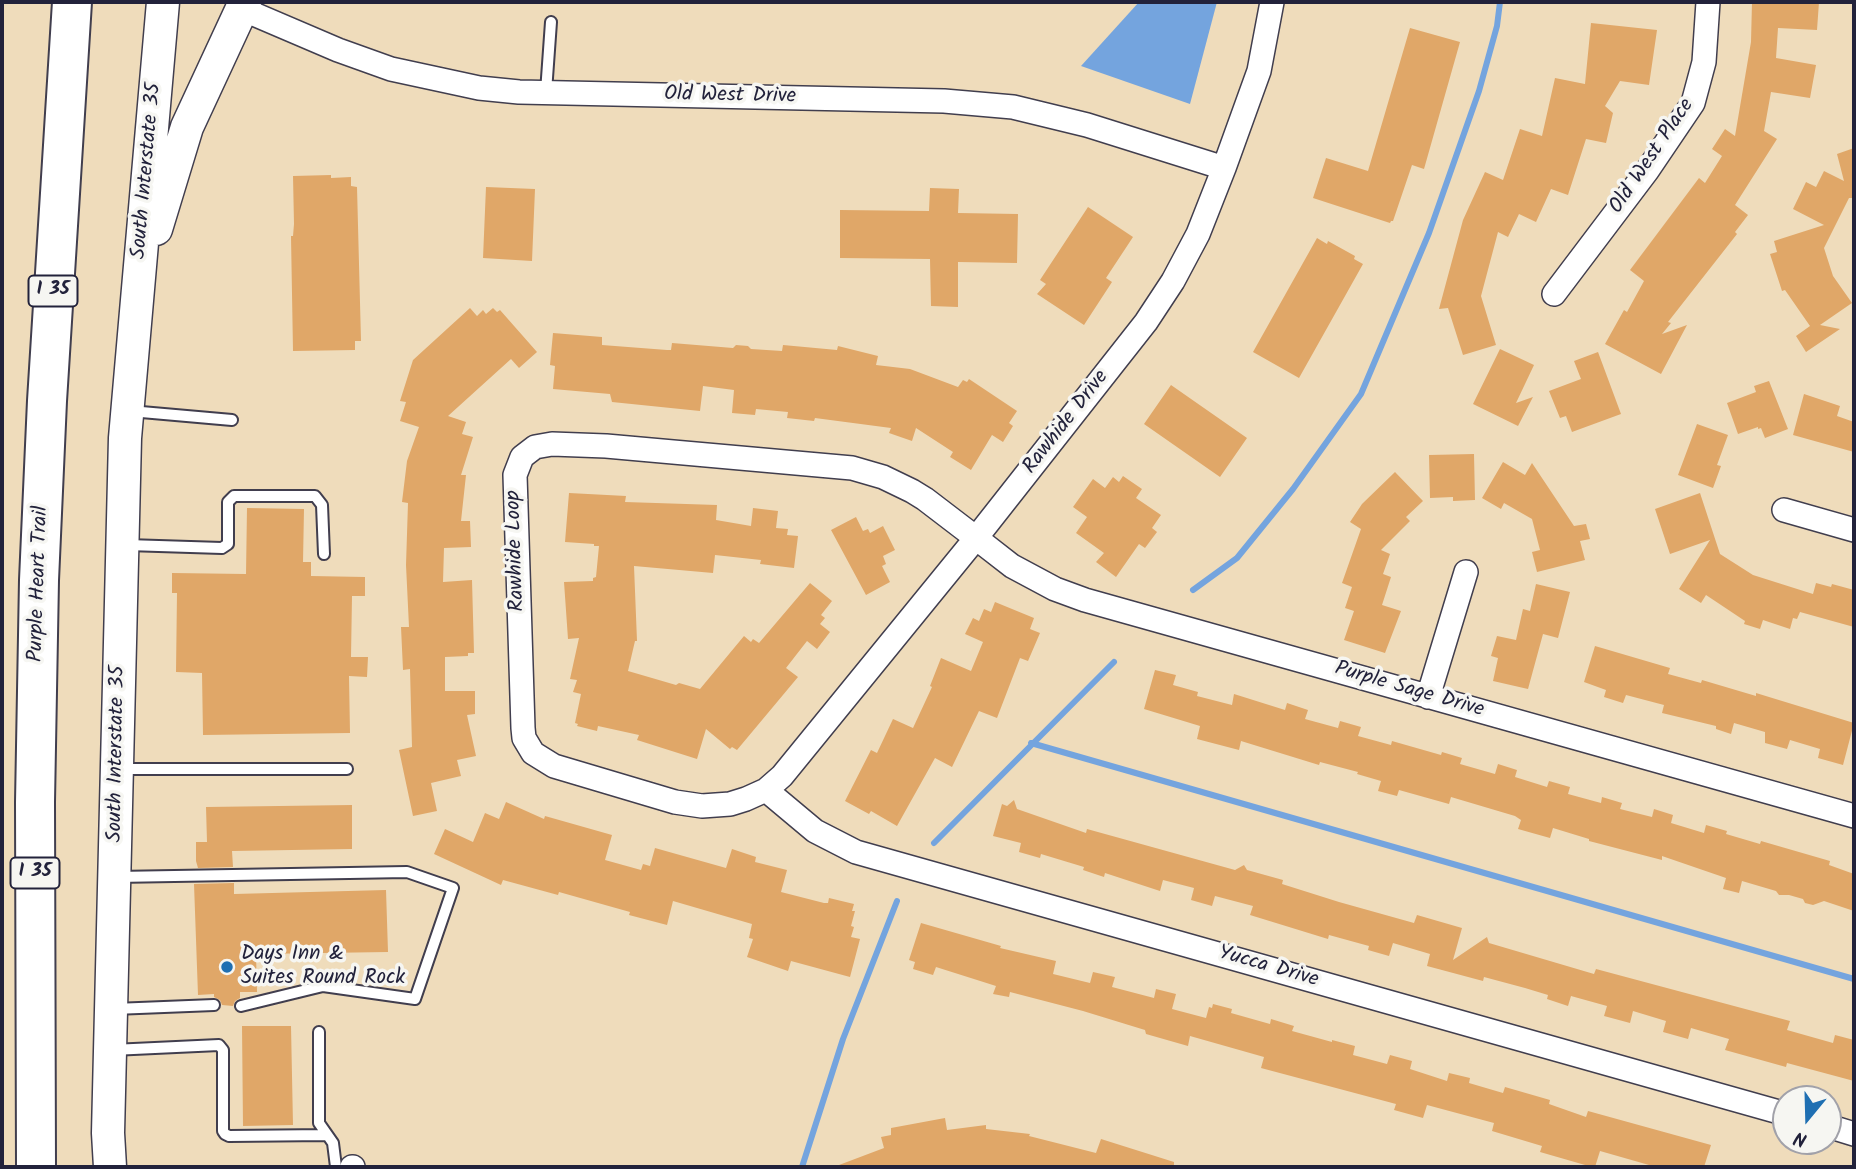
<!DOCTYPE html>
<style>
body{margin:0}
#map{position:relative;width:1856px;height:1169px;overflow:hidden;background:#efdcbb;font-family:Kalam,sans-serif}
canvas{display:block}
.frame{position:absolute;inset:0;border:4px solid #22223b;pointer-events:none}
.north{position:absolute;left:1772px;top:1085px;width:70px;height:70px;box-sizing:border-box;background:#f6f6f2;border:2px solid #a1a1a9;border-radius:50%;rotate:199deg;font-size:19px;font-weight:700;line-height:28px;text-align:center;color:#22223b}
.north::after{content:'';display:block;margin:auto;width:24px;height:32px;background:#1f6fb2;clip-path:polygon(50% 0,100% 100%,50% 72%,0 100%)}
</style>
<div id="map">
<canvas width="1856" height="1169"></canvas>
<div class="frame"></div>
<div class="north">N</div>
</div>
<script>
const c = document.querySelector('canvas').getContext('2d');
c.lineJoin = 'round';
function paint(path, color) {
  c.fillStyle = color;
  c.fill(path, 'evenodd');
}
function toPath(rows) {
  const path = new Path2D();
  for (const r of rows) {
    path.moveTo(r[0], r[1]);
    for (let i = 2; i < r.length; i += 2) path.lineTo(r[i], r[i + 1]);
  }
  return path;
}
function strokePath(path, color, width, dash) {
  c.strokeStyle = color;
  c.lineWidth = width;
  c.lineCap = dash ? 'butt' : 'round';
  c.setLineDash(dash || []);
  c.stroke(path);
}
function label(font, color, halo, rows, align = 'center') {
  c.font = font + ' Kalam,sans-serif';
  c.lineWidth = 7;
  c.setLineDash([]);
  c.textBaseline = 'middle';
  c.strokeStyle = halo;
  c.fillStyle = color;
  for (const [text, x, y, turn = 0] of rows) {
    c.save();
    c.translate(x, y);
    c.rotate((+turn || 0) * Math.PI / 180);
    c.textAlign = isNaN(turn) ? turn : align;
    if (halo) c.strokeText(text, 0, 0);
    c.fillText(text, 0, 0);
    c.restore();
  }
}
paint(toPath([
 [1139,2,1217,2,1190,104,1081,66]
]), '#74a4de');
strokePath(toPath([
 [1193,590,1237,558,1293,489,1361,394,1429,233,1479,91,1497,26,1500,2],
 [1031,743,1854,979],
 [934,843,1114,662],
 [802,1167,843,1039,897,901]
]), '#74a4de', 6);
paint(toPath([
 [1752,2,1819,2,1817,30,1778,28,1776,58,1816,65,1810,98,1771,92,1764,131,1777,139,1735,205,1748,215,1735,232,1737,234,1668,322,1671,323,1662,334,1687,325,1661,374,1605,344,1624,310,1627,312,1644,281,1630,270,1699,178,1705,183,1722,156,1712,149,1725,129,1735,136,1751,42],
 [1591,23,1657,30,1649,85,1620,81,1605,106,1613,113,1606,143,1586,139,1568,195,1551,189,1536,222,1519,214,1508,237,1498,232,1481,296,1496,345,1463,355,1448,308,1439,309,1463,220,1485,172,1503,180,1520,129,1542,136,1555,78,1585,84],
 [1410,28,1460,42,1424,169,1412,165,1393,221,1391,221,1390,223,1313,198,1326,158,1368,171],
 [1854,148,1854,198,1849,198,1824,248,1833,276,1852,303,1820,325,1840,329,1806,352,1796,336,1810,326,1785,290,1782,291,1770,254,1777,252,1774,241,1824,225,1793,209,1806,182,1816,187,1824,171,1844,181,1837,154],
 [331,175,331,178,351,177,351,186,357,187,361,341,355,341,355,350,293,351,291,236,293,236,294,224,293,176],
 [486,187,535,189,532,261,483,258],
 [930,188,959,189,958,213,1018,214,1017,263,958,262,958,307,931,306,930,259,840,258,840,210,929,211],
 [1088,207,1133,237,1106,278,1112,282,1084,325,1037,294,1046,284,1040,280],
 [1317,238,1327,244,1328,241,1355,256,1354,259,1363,264,1299,378,1253,352],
 [470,308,477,316,483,310,486,314,493,308,497,312,500,310,537,352,519,368,511,359,448,416,466,422,462,434,473,437,461,475,466,475,461,521,470,521,471,547,444,548,443,582,472,580,474,653,468,653,468,656,445,657,445,691,475,691,475,714,467,715,476,756,457,760,461,776,431,783,437,811,413,816,399,750,412,747,410,669,403,670,401,627,409,627,406,565,408,503,402,502,407,461,419,427,400,421,406,402,400,401,413,360],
 [553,333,602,337,602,345,667,350,671,350,672,343,733,348,736,345,748,346,751,349,782,351,783,345,837,350,838,346,878,356,876,365,910,369,958,387,963,380,967,382,969,379,1017,411,1009,423,1013,426,1003,442,992,435,971,470,950,457,953,452,916,428,912,441,889,433,891,428,815,418,814,421,787,418,788,412,756,409,755,415,732,413,734,390,703,386,700,411,612,402,610,394,553,389,555,366,550,365],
 [1500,349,1534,365,1516,403,1533,397,1518,426,1473,404],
 [1598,352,1621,414,1572,432,1566,416,1560,418,1549,391,1581,379,1574,361],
 [1769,381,1788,429,1765,438,1761,428,1758,429,1758,427,1738,434,1727,403,1756,392,1754,386],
 [1171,385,1247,438,1220,477,1144,424],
 [1804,394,1840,406,1837,416,1854,422,1854,452,1793,435],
 [1697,424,1728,435,1717,465,1721,466,1713,488,1678,475],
 [1474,454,1475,500,1453,501,1453,497,1430,498,1429,455],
 [1503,462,1525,475,1532,463,1574,526,1586,524,1590,539,1580,541,1585,560,1537,572,1532,552,1540,550,1532,519,1504,503,1501,509,1482,498],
 [1395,472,1423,501,1406,517,1410,521,1381,550,1390,554,1383,574,1391,577,1382,605,1401,611,1385,653,1344,640,1354,611,1345,608,1352,587,1342,583,1361,529,1350,522,1362,504],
 [1123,476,1142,489,1136,498,1161,515,1152,528,1157,532,1145,548,1139,544,1116,577,1096,562,1104,553,1076,533,1087,517,1073,507,1093,479,1105,488,1113,477,1119,482],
 [569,493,626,496,625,502,717,505,716,520,751,526,753,508,778,511,776,528,788,529,787,535,798,536,794,568,760,564,761,560,715,555,713,573,634,566,637,641,635,641,628,671,676,685,679,683,700,689,744,636,751,642,753,639,759,643,810,583,832,601,821,615,825,618,820,624,830,632,817,649,807,641,786,668,798,677,737,750,732,747,730,749,706,729,697,759,637,740,639,735,598,726,597,731,577,726,578,724,575,723,581,694,573,692,577,680,570,679,579,638,568,639,564,582,593,581,593,578,596,577,599,546,594,546,594,544,565,542],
 [1700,493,1720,554,1753,575,1813,594,1816,583,1831,587,1832,584,1854,590,1854,627,1800,612,1797,619,1793,618,1790,629,1763,620,1760,629,1744,624,1745,621,1706,595,1701,603,1679,589,1710,540,1670,554,1655,509],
 [247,508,304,509,303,562,311,562,311,576,365,577,365,596,352,596,351,657,368,657,367,677,349,676,350,733,203,735,202,673,176,672,177,593,172,593,172,573,246,574],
 [856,517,863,531,868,529,870,533,883,526,895,550,883,556,886,564,882,566,890,582,866,595,831,530],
 [1536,584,1570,592,1558,638,1543,634,1528,689,1493,681,1498,658,1491,656,1497,636,1516,640,1523,609,1530,611],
 [995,602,1034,618,1030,629,1040,633,1028,661,1020,658,997,718,979,711,952,767,935,758,897,826,871,811,869,814,845,801,871,750,877,753,893,719,913,728,932,687,930,686,941,658,971,671,983,642,965,634,973,618,979,621,984,609,991,612],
 [1595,646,1670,668,1668,674,1701,683,1702,680,1756,696,1756,693,1854,723,1843,765,1818,758,1820,749,1790,740,1787,749,1765,743,1765,732,1734,723,1731,734,1716,729,1716,726,1662,713,1664,705,1626,695,1623,703,1604,697,1606,690,1584,682],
 [1155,670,1176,675,1173,685,1198,692,1197,696,1232,705,1234,694,1285,710,1287,703,1308,710,1305,719,1338,728,1340,721,1361,727,1358,736,1391,745,1392,741,1441,755,1442,752,1462,758,1460,764,1495,774,1498,764,1517,770,1515,777,1547,787,1549,781,1570,787,1568,794,1601,803,1602,797,1622,803,1620,809,1652,817,1654,809,1673,815,1671,823,1704,833,1706,825,1727,831,1726,834,1760,844,1761,841,1830,861,1829,865,1854,874,1854,911,1824,901,1813,905,1805,903,1803,899,1789,895,1779,895,1776,891,1742,881,1739,893,1723,889,1726,878,1662,856,1662,860,1589,841,1589,839,1553,828,1550,838,1518,829,1521,820,1515,816,1451,797,1449,804,1399,790,1397,796,1378,791,1381,781,1357,774,1358,772,1320,762,1319,765,1241,741,1239,750,1197,739,1200,726,1144,709],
 [1014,800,1017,809,1086,833,1087,829,1235,870,1244,865,1247,870,1283,880,1282,884,1339,902,1414,923,1417,915,1462,928,1453,960,1487,937,1489,943,1594,974,1596,969,1790,1021,1787,1030,1833,1043,1835,1035,1854,1040,1854,1081,1787,1063,1786,1067,1725,1050,1729,1039,1691,1028,1688,1039,1663,1032,1666,1021,1633,1011,1630,1023,1604,1016,1607,1006,1571,996,1568,1006,1547,999,1548,995,1525,988,1484,977,1483,981,1427,966,1430,954,1393,943,1389,956,1368,950,1369,946,1329,935,1328,939,1250,915,1253,906,1215,896,1212,906,1191,900,1194,888,1163,880,1160,891,1105,873,1104,877,1083,870,1084,867,1041,854,1040,858,1019,852,1021,843,993,836,1002,804,1007,806],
 [506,802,544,819,545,816,612,835,605,860,641,870,643,864,650,866,655,848,726,868,732,849,756,857,755,862,787,870,781,892,824,903,828,903,829,898,854,904,852,911,855,911,851,926,854,927,851,937,860,939,850,977,791,961,788,971,747,957,753,939,749,938,752,924,673,901,667,925,629,915,630,912,559,892,558,895,503,880,501,885,434,854,445,829,473,842,485,813,499,819],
 [352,805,352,849,232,851,233,867,198,868,196,861,196,842,207,842,206,807],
 [234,883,234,894,386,890,388,952,256,954,257,992,240,992,240,998,235,1001,233,1006,222,1005,220,1000,214,997,214,994,198,995,194,884],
 [921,923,1001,946,1000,948,1056,961,1053,974,1090,983,1093,972,1115,977,1112,987,1154,998,1156,989,1176,994,1172,1009,1206,1018,1209,1007,1212,1008,1213,1004,1232,1009,1231,1013,1270,1024,1271,1019,1294,1026,1292,1031,1332,1042,1332,1040,1355,1046,1353,1055,1387,1064,1390,1055,1412,1061,1410,1069,1447,1081,1449,1073,1470,1078,1469,1083,1503,1093,1505,1087,1550,1100,1549,1104,1586,1117,1588,1111,1711,1145,1704,1167,1656,1167,1600,1151,1595,1167,1592,1167,1540,1152,1542,1146,1492,1131,1494,1123,1427,1105,1423,1118,1394,1110,1396,1104,1261,1068,1264,1057,1190,1036,1188,1046,1146,1034,1145,1030,1083,1011,1010,992,1009,997,993,994,996,986,936,967,933,975,913,969,915,962,909,960],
 [242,1026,291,1026,293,1125,243,1126],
 [945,1118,947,1130,986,1125,986,1129,1030,1134,1029,1136,1096,1153,1101,1139,1174,1162,1174,1167,839,1167,839,1165,884,1148,881,1137,891,1135,891,1128]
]), '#e0a768');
const service = toPath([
 [546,92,551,22],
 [130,411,232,420],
 [127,545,222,548,228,544,228,502,234,496,315,496,322,505,324,554],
 [120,769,347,769],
 [116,877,407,872,453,888,415,999,323,986,241,1006],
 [114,1009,214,1005],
 [319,1032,319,1123,333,1143,336,1167],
 [112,1050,219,1045,223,1050,223,1131,225,1134,229,1136,327,1135]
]);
const minor = toPath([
 [1272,2,1259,71,1224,168,1198,234,1173,281,1146,322,976,538,782,776,766,790,746,799,730,804,702,806,675,802,554,766,533,753,524,738,523,728,515,475,522,457,535,447,552,444,606,446,852,468,883,477,912,491,925,499,976,538,1012,566,1055,589,1085,600,1854,816],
 [242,9,338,50,391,69,479,88,519,92,944,101,1013,107,1087,125,1224,168],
 [1554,294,1647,171,1693,103,1704,62,1708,2],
 [1784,510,1854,530],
 [1428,697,1466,572],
 [766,790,815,831,856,852,1786,1114],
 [1828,1126,1854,1134],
 [352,1167,353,1167]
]);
const secondary = toPath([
 [156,229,187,127,245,2],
 [110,1167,108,1133,125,438,163,2]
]);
const motorway = toPath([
 [36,1167,35,802,39,580,47,401,72,2]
]);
strokePath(service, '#413e4e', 14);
strokePath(minor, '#413e4e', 26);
strokePath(secondary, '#413e4e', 35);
strokePath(motorway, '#413e4e', 42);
strokePath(service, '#fff', 10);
strokePath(minor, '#fff', 23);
strokePath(secondary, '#fff', 32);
strokePath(motorway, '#fff', 38);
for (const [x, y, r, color] of [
 [227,967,7,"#1f6fb2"]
]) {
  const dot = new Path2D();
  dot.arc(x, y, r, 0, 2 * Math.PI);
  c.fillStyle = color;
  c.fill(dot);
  strokePath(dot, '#f6f6f2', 2.5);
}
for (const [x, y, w] of [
 [53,291,49],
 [35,873,49]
]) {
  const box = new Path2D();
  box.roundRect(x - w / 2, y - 15.5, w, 31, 5);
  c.fillStyle = '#f6f6f2';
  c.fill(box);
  strokePath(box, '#22223b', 2);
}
label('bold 19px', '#22223b', null, [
 ["I 35",53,291],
 ["I 35",35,873]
]);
label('21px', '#22223b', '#f6f6f2', [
 ["Old West Drive",730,97,1],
 ["Old West Place",1653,157,-56],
 ["South Interstate 35",148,171,-85],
 ["Rawhide Drive",1067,423,-52],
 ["Rawhide Loop",517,551,-92],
 ["Purple Heart Trail",40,584,-88],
 ["Purple Sage Drive",1409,691,16],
 ["South Interstate 35",118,754,-89],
 ["Yucca Drive",1268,968,16]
]);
label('21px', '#22223b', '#f6f6f2', [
 ["Days Inn &",241,955],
 ["Suites Round Rock",241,979]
], 'left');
</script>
